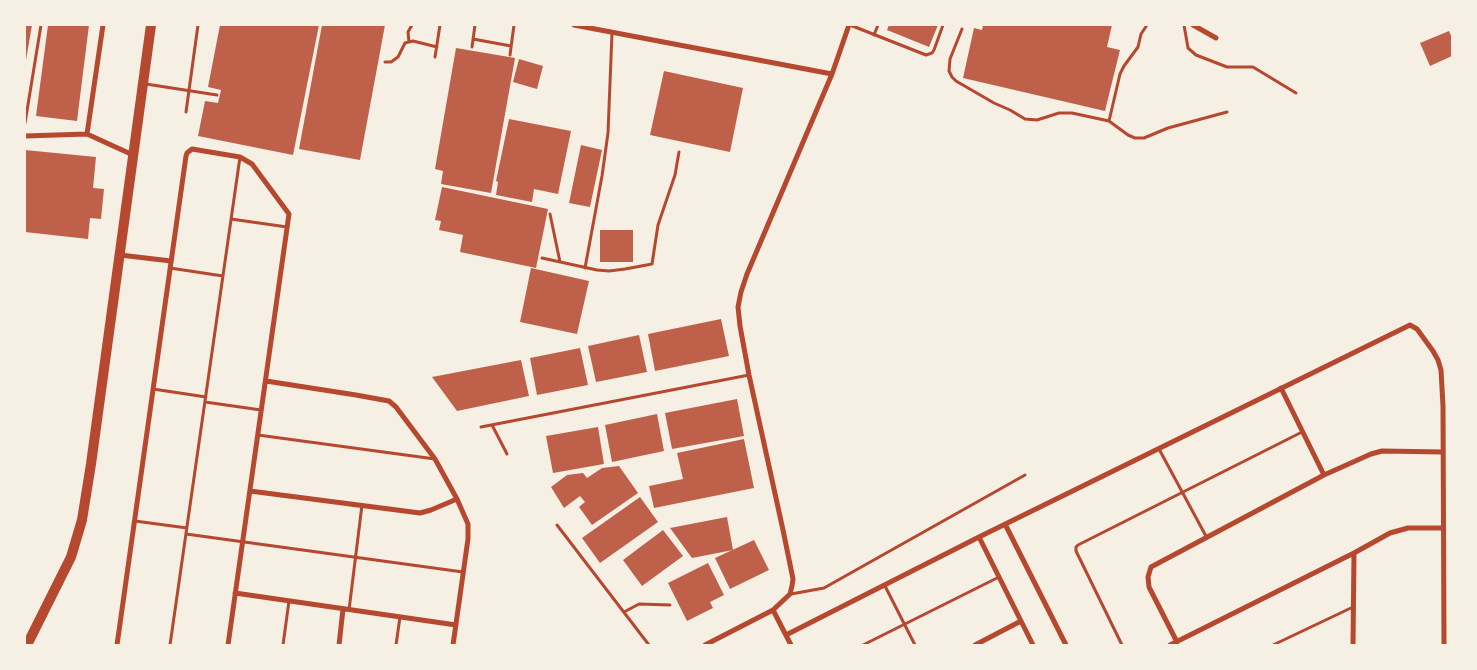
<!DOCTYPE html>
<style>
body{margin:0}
#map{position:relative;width:1477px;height:670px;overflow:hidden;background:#f6efe4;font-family:"Exo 2",sans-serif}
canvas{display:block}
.frame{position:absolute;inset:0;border:26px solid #f6efe4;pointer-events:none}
</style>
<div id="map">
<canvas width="1477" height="670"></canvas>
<div class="frame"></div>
</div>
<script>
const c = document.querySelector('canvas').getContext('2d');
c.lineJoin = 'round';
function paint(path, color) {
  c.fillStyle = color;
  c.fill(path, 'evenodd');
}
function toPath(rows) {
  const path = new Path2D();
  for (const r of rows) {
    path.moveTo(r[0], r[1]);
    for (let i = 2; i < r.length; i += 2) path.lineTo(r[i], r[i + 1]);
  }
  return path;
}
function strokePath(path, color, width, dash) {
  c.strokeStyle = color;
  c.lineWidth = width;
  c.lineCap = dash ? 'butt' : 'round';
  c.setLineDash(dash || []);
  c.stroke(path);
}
paint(toPath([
 [25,25,32,25,26,60,25,60],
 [48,25,89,25,77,121,36,116],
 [220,25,319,25,293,155,198,136,205,101,218,103,221,90,208,87],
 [322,25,385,25,360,160,299,149],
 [889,25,938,25,929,47,887,30],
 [983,25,1112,25,1107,47,1120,50,1105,111,963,78,974,28,982,30],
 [1449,31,1452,38,1452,56,1430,66,1420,43],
 [456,48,515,58,491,193,441,184,443,171,435,169],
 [519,59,543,66,537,89,513,82],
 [664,71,743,88,730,152,650,135],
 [509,119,571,131,558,194,534,189,532,202,496,195,498,182,496,181],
 [581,145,602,150,590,207,569,203],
 [25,150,96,157,93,188,104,189,101,219,90,218,88,239,25,232],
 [442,187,548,209,536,268,460,252,463,235,439,230,441,221,435,220],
 [600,230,633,230,633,262,600,262],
 [531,268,589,281,577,334,520,322],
 [721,319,729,356,655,371,648,334],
 [639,335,647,372,596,382,588,346],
 [580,348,588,385,537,395,530,358],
 [521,360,529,396,457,411,432,377],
 [737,399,744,436,672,449,665,413],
 [657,414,664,451,612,462,605,425],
 [598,427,604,464,553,473,546,436],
 [744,439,754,488,654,508,649,486,683,479,677,453],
 [619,466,638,493,592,525,579,507,585,502,580,496,564,508,551,487,567,475,583,473,587,478,602,468],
 [640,497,658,522,600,563,582,538],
 [727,517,733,550,692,558,670,528],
 [663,530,683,556,642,586,623,560],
 [754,540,769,570,730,589,715,558],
 [708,563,724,595,710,602,713,608,687,621,668,583]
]), '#bf614a');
strokePath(toPath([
 [850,25,926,55,932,53,934,50,943,25],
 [1184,25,1188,48,1196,55,1227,67,1253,67,1296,93],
 [962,29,950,59,949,71,952,77,956,81,994,103,1010,110,1025,119,1037,120,1059,113,1072,113,1109,121,1128,135,1135,138,1144,138,1168,128,1227,112],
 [874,35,878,25],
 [473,39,511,46],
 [409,42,408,32,412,25],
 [472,47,475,25],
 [510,55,514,25],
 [435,57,440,25],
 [385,62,391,62,398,57,405,43,413,41,437,47],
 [146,84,217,95],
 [186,112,198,25],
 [1109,121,1120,74,1124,66,1138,47,1141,34,1147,25],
 [25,123,41,25],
 [550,214,560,262],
 [231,219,287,227],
 [542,258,597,270,609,271,625,269,652,264,658,225,675,175,679,152],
 [170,268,223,276],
 [585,268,602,176,608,133,612,33],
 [153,389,206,397],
 [205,402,261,410],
 [492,425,507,454],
 [481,427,749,375],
 [258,435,435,459],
 [1159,449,1207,538],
 [135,521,187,528],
 [557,525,649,645],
 [186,534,463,572],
 [885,586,915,645],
 [791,594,824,588,1025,475],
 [349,610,362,505],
 [624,612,639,604,670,605],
 [170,645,240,157],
 [283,645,289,601],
 [396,645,400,617],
 [863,645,999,577],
 [1122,645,1076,551,1076,547,1078,545,1302,432],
 [1273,645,1353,607]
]), '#b5482f', 3);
strokePath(toPath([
 [574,25,832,74],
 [1193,25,1216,38],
 [87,134,133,155],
 [25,136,87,134,103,25],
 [120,255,171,261],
 [266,381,356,395,389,401,396,407,435,459,457,499,468,524,468,539,453,645],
 [1281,388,1324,475],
 [250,491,420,513,431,510,457,499],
 [1005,524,1066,645],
 [979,537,1033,645],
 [235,593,456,625],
 [773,610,791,645],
 [786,635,979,537,1410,325,1417,329,1433,351,1438,360,1441,370,1443,406,1444,645],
 [1177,642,1149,587,1148,577,1151,567,1324,475,1371,454,1382,451,1443,452],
 [117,645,186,156,187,153,192,149,240,157,252,164,289,214,228,645],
 [339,645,343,609],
 [705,645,773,610,790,594,792,586,793,579,783,530,749,375,740,326,738,307,741,292,747,274,832,74,849,25],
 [975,645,1021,621],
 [1170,645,1354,553,1390,533,1408,528,1443,528],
 [1353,645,1354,553]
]), '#b5482f', 5);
strokePath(toPath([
 [27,645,71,557,82,520,91,464,151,25]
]), '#b5482f', 10);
</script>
